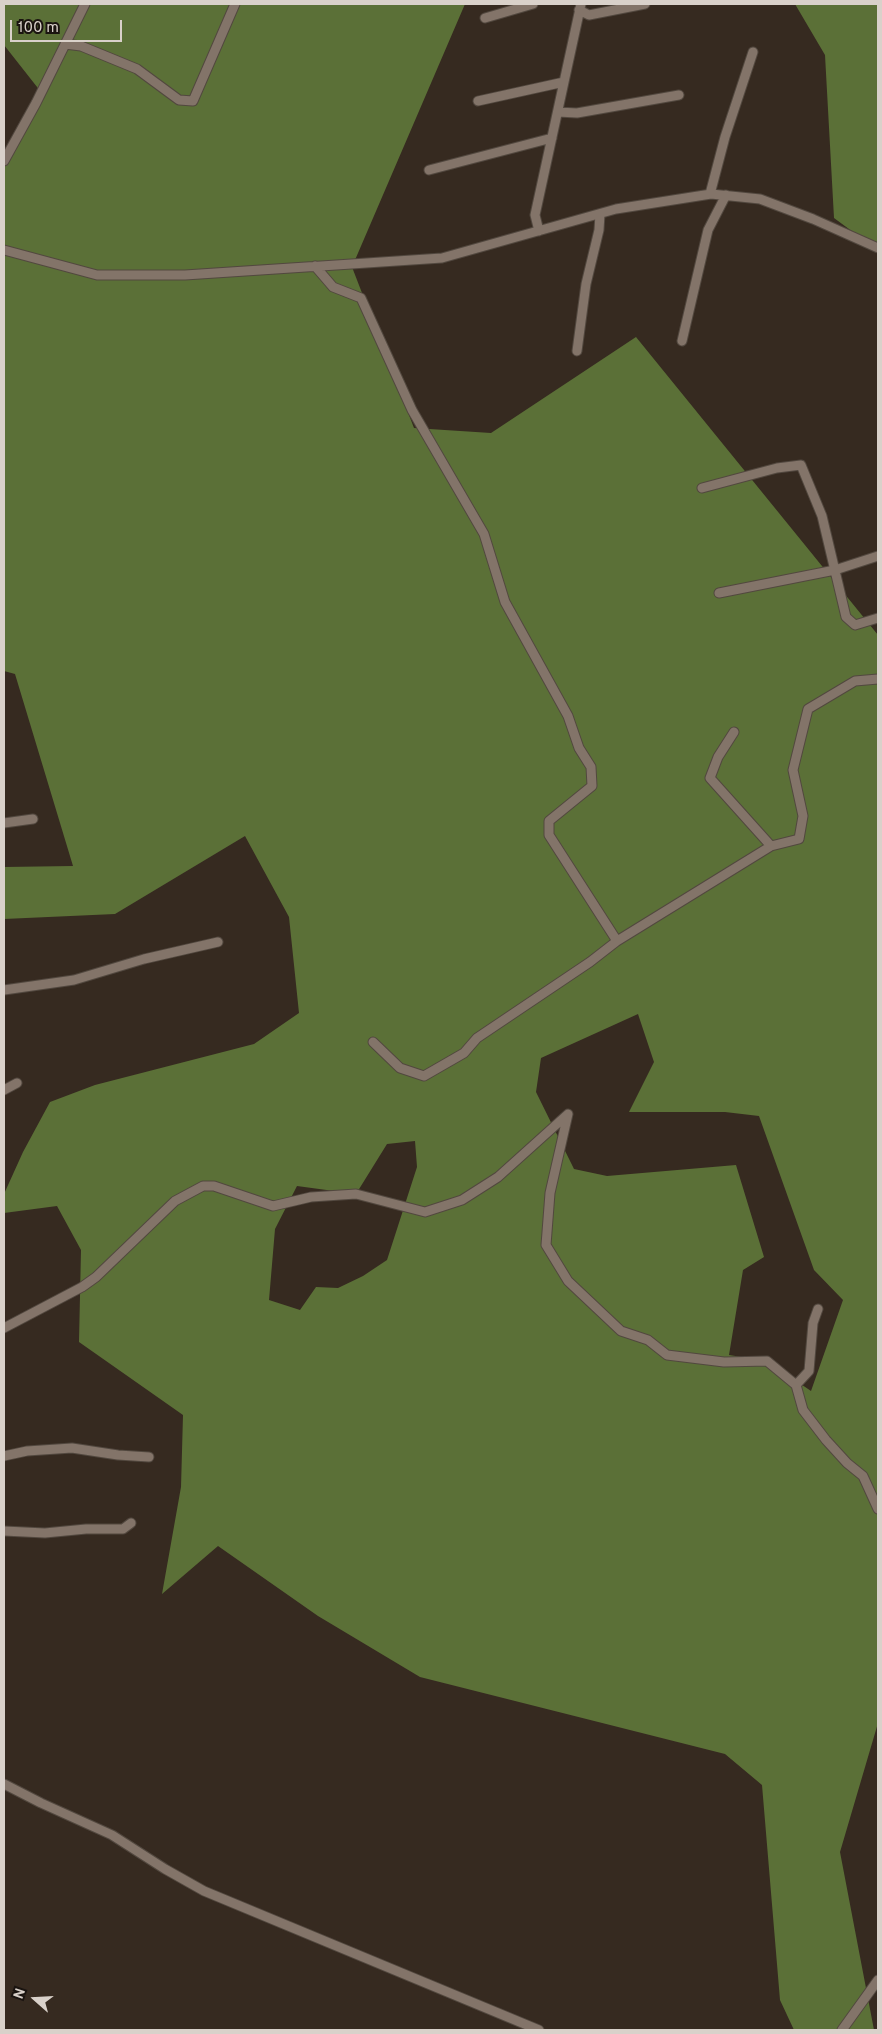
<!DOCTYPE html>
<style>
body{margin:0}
#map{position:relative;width:882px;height:2034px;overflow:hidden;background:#362a20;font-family:Overpass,sans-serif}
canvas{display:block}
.frame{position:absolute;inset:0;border:5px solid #d9d1ca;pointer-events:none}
.north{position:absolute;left:10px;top:1974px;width:50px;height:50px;-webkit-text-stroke:4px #1a1410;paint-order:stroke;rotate:289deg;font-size:14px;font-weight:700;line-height:20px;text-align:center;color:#d9d1ca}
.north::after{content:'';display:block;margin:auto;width:18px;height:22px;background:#d9d1ca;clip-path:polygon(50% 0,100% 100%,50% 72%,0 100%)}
.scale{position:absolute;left:10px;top:20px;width:112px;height:22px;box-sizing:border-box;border:2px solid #d9d1ca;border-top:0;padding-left:6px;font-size:15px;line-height:18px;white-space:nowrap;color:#d9d1ca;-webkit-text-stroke:4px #1a1410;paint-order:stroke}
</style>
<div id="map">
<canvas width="882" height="2034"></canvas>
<div class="frame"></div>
<div class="north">N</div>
<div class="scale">100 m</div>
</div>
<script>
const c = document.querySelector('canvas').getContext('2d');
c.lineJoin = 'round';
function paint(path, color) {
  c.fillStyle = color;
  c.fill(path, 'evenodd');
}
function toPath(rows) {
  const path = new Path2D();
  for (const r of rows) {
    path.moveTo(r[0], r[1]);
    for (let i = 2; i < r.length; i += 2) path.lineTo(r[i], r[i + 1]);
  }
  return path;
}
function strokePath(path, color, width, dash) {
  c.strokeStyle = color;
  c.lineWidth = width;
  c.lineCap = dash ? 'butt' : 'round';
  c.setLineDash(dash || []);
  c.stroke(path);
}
paint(toPath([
 [4,4,465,4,352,267,414,428,491,433,636,337,878,635,878,1723,840,1852,874,2030,794,2030,780,2000,762,1785,725,1754,420,1677,318,1616,218,1546,162,1594,181,1487,183,1415,79,1342,81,1250,57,1206,4,1213,4,1194,23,1152,50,1102,95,1085,254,1044,299,1013,289,917,245,836,115,914,4,919,4,867,73,866,15,674,4,671,4,154,41,92,4,45],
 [638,1014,654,1062,629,1112,725,1112,759,1116,814,1270,843,1300,811,1391,767,1361,729,1355,743,1270,764,1257,736,1165,607,1176,574,1169,536,1092,541,1058],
 [415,1141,417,1167,387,1260,363,1276,338,1288,316,1287,300,1310,269,1300,275,1229,297,1186,356,1194,387,1144],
 [795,4,878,4,878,247,876,249,834,218,825,55]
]), '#5b7037');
const street = toPath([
 [579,10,589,15,645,4],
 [485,18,533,4],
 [65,44,81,46,137,69,179,100,193,101,235,4],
 [478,101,564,82],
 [558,112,577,113,679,95],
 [4,161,36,103,85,4],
 [429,170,552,138],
 [710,194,725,137,753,52],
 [539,231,535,215,581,4],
 [4,250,97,275,185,275,442,258,616,209,711,194,760,199,813,219,878,248],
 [315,266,333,287,361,298,412,410,484,534,505,602,568,716,579,748,591,767,592,786,549,821,549,835,617,941],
 [682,341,708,230,726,195],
 [577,351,586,284,599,230,600,214],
 [702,488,777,468,801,465,822,516,846,617,855,625,878,618],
 [719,593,835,570,878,556],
 [734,732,718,757,710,778,771,846],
 [4,823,33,819],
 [4,990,74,980,144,959,218,942],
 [373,1042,400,1068,424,1076,464,1053,477,1038,590,962,617,941,771,846,799,839,803,816,793,770,808,709,855,681,878,679],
 [4,1090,17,1083],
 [4,1328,82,1287,96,1277,175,1201,203,1186,214,1186,273,1206,311,1197,356,1194,425,1212,462,1200,498,1177,568,1114,550,1193,546,1245,568,1281,621,1331,648,1340,667,1355,724,1362,767,1361,796,1385,803,1410,826,1440,847,1463,863,1476,878,1509],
 [796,1385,809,1371,813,1323,818,1309],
 [4,1456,27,1451,72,1448,118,1455,149,1457],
 [4,1531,45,1533,86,1529,123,1529,131,1523],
 [4,1784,41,1803,112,1835,165,1869,204,1891,539,2030],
 [842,2030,878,1980]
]);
strokePath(street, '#52483f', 11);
strokePath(street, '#837469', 9);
</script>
